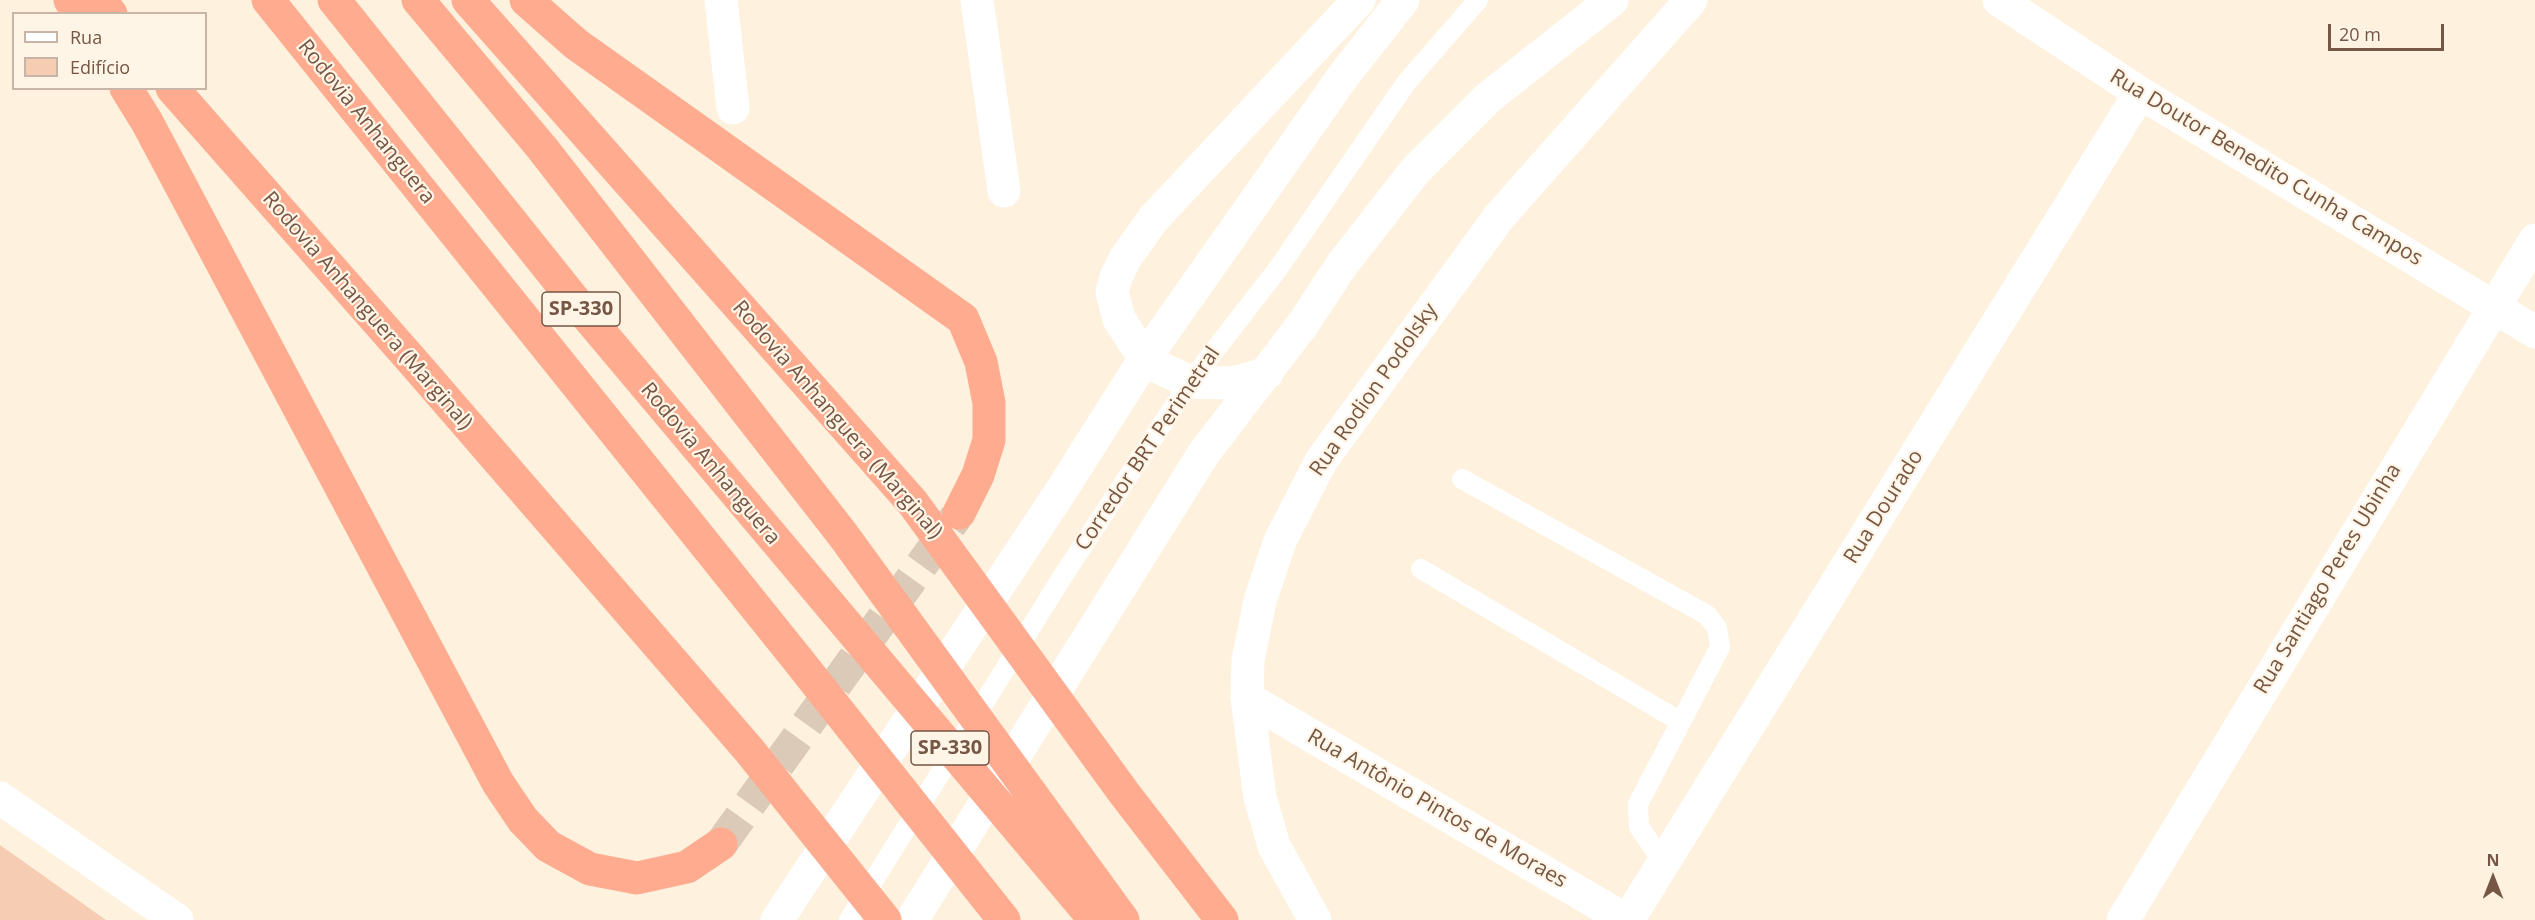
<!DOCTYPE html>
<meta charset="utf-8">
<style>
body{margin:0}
#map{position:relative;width:2535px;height:920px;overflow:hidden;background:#fef1de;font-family:"Open Sans",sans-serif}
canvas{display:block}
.legend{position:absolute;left:12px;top:12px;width:195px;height:78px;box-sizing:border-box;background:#fff5e6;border:2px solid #c8b5a5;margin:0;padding:8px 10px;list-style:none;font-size:18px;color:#765644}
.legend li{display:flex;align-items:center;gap:12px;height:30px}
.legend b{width:30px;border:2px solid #c8b5a5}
.north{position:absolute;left:2463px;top:848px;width:60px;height:60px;-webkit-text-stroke:4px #fff5e6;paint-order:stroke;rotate:0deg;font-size:16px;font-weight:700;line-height:24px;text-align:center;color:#765644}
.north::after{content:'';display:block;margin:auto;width:21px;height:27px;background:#765644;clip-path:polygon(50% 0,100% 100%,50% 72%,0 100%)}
.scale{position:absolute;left:2328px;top:24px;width:116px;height:27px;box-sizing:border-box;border:3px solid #765644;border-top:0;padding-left:8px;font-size:18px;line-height:21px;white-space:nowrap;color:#765644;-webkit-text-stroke:4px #fff5e6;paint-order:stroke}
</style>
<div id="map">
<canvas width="2535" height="920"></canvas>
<ul class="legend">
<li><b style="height:8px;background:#fff"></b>Rua</li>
<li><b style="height:16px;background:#f6cdb3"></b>Edifício</li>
</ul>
<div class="north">N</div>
<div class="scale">20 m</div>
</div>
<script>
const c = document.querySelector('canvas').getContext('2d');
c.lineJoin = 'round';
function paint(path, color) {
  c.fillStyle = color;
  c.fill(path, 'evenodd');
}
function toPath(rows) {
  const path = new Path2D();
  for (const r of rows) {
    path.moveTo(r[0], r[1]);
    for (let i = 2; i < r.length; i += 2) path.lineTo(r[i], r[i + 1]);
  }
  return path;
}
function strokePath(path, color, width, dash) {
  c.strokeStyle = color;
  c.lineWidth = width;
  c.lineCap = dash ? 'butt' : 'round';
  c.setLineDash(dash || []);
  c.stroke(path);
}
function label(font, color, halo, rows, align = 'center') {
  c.font = font + ' "Open Sans",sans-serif';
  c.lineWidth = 4.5;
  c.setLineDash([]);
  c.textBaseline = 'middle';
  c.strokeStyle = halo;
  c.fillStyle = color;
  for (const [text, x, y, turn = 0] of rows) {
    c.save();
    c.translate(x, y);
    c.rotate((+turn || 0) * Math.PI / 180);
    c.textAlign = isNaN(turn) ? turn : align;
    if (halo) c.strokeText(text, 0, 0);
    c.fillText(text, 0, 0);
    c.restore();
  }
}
paint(toPath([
 [0,845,106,920,0,920]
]), '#f6cdb3');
strokePath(toPath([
 [721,844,956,517]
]), '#dccab8', 33, [33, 16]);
strokePath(toPath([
 [1462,479,1707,615,1717,628,1720,647,1638,804,1639,827,1664,863],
 [1421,569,1681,722],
 [849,920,1061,579,1190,382,1277,270,1406,83,1478,0]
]), '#fff', 20);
strokePath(toPath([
 [721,0,733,108],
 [977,0,1004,191],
 [1247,698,1626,920],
 [0,798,177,920],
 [1628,920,2140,93],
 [2123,920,2535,240]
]), '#fff', 33);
strokePath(toPath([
 [1999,0,2140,93,2535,332],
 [1267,373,1233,383,1190,382,1158,367,1135,344,1119,319,1112,292,1116,277,1126,257,1154,218,1359,0],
 [777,920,1061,491,1147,355,1344,75,1403,0],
 [912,920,1204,453,1303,324,1341,266,1415,171,1489,97,1612,0],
 [1315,920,1274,846,1260,797,1247,698,1248,660,1260,601,1280,541,1321,461,1499,217,1691,0]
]), '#fff', 33);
strokePath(toPath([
 [70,0,79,14],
 [100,0,111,14],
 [268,0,798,660,1004,920],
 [334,0,587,316,1095,920],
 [418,0,542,148,843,535,1123,920],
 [468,0,913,503,1124,793,1222,920],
 [526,0,576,44,963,319,981,362,989,403,989,440,978,475,959,513],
 [126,88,147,122,498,783,523,820,548,846,590,869,637,878,687,867,721,844],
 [172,88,415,364,749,750,885,920]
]), '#feab8f', 33);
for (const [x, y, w] of [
 [581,309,78],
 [950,748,78]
]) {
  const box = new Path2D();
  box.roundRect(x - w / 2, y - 17, w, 34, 4.5);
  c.fillStyle = '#fff5e6';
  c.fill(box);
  strokePath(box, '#765644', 1.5);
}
label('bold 20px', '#765644', null, [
 ["SP-330",581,309],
 ["SP-330",950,748]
]);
label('21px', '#765644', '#fff5e6', [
 ["Rodovia Anhanguera",366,122,51],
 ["Rua Doutor Benedito Cunha Campos",2266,168,31],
 ["Rodovia Anhanguera (Marginal)",367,311,49],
 ["Rua Rodion Podolsky",1374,390,-55],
 ["Rodovia Anhanguera (Marginal)",837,420,49],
 ["Corredor BRT Perimetral",1148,449,-56],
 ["Rodovia Anhanguera",710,464,50],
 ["Rua Dourado",1884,507,-58],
 ["Rua Santiago Peres Ubinha",2328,579,-59],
 ["Rua Antônio Pintos de Moraes",1437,809,30]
]);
</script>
